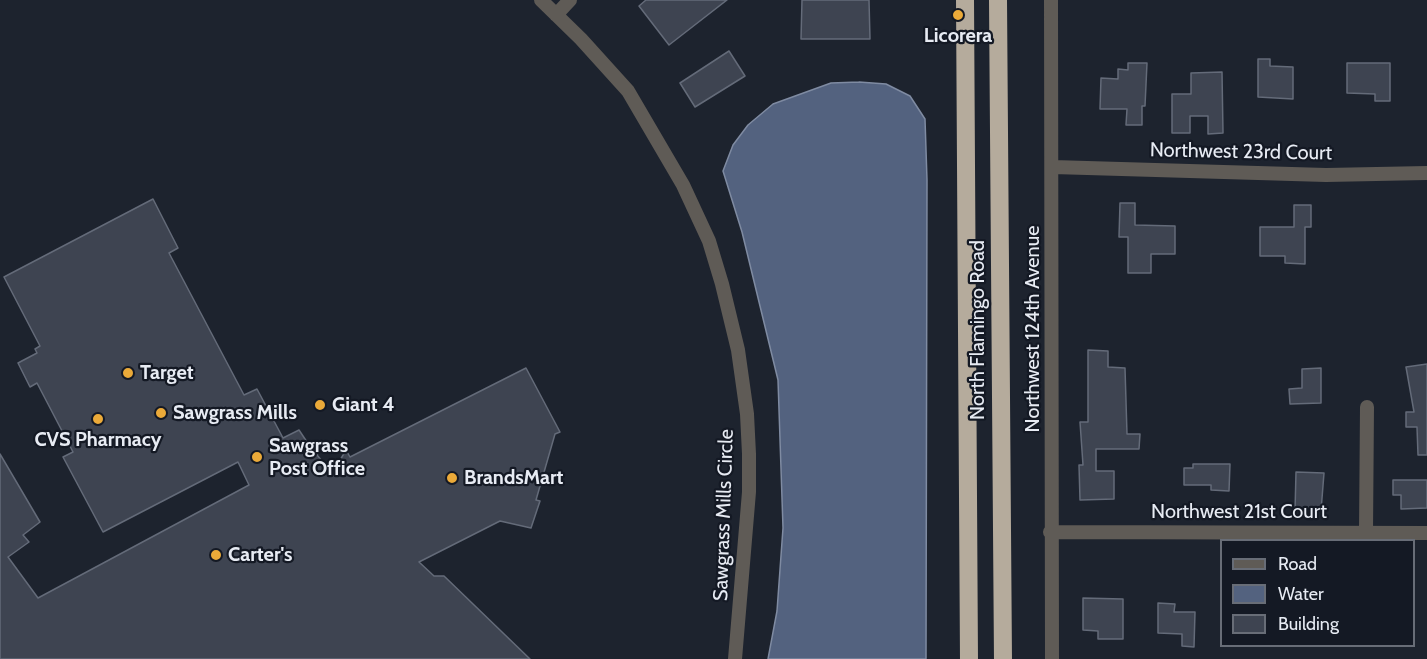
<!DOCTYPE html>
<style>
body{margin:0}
#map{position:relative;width:1427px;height:659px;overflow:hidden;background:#1d232e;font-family:Cabin,sans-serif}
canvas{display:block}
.legend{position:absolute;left:1220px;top:539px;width:195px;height:108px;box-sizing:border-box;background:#141924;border:2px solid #686d77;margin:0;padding:8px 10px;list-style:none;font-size:18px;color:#e7ebf3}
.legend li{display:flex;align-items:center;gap:12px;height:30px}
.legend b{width:30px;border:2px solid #686d77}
</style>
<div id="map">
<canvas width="1427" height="659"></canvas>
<ul class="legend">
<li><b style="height:8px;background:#5f5b56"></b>Road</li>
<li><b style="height:16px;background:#53627f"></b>Water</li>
<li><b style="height:16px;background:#3e4451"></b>Building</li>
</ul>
</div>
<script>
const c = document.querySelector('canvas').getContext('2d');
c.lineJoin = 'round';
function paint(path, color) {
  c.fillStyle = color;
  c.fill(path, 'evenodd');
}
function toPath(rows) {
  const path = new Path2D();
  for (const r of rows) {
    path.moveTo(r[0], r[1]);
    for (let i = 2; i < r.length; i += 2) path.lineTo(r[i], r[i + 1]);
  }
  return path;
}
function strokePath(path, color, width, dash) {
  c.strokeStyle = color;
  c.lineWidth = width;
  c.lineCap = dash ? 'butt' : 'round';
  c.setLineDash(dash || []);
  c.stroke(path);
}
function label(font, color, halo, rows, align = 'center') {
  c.font = font + ' Cabin,sans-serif';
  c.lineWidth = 4.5;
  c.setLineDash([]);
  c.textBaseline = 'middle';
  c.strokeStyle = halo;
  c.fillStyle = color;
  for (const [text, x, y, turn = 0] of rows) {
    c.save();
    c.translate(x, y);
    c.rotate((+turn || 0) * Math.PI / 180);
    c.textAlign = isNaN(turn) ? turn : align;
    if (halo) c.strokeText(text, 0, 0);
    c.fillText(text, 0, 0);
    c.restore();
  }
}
const water = toPath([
 [859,82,886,84,910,96,925,119,927,180,926,659,768,659,777,611,783,528,778,380,742,232,723,171,733,145,748,125,773,104,831,83,859,82]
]);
paint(water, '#53627f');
strokePath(water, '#7f8ba2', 1.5);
const building = toPath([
 [646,0,727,0,669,45,639,6,646,0],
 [802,0,869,0,870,39,801,39,802,0],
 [729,51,745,76,695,107,680,83,729,51],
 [1258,59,1270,59,1270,66,1293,67,1293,99,1258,97,1258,59],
 [1128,63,1147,63,1145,106,1142,106,1142,125,1126,125,1127,109,1100,109,1101,78,1118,79,1118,69,1128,70,1128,63],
 [1347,63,1390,63,1390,101,1375,101,1375,94,1347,93,1347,63],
 [1222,72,1223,133,1208,134,1208,116,1190,116,1190,133,1172,133,1172,94,1191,94,1191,73,1222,72],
 [153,199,178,248,169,253,244,395,257,389,283,438,299,430,309,445,324,443,317,455,327,467,339,462,346,450,350,457,526,368,560,432,555,434,536,500,540,501,531,528,500,521,419,562,434,576,444,576,530,659,0,659,0,454,40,522,23,535,29,542,8,557,38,598,249,485,238,462,103,532,63,457,73,452,37,383,30,387,18,363,37,353,35,349,40,346,4,277,153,199],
 [1120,203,1135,203,1135,225,1175,226,1175,254,1151,254,1151,273,1128,273,1128,237,1119,237,1120,203],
 [1294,205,1311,205,1311,227,1305,227,1305,264,1285,263,1285,256,1260,256,1260,227,1294,227,1294,205],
 [1088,350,1108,351,1108,367,1125,368,1127,434,1140,434,1139,449,1096,449,1096,471,1114,471,1114,499,1080,500,1079,465,1083,465,1080,422,1088,422,1088,350],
 [1427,364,1427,455,1418,455,1417,427,1406,427,1406,412,1414,412,1406,367,1427,364],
 [1321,368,1321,403,1290,404,1289,389,1302,388,1302,369,1321,368],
 [1193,464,1230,464,1229,491,1211,490,1211,485,1184,485,1184,468,1193,468,1193,464],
 [1296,472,1324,473,1321,511,1295,511,1296,472],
 [1393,480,1427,480,1427,508,1401,509,1401,495,1393,495,1393,480],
 [1083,598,1123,599,1123,639,1098,639,1098,631,1083,630,1083,598],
 [1158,603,1175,604,1174,612,1195,612,1194,647,1182,646,1182,634,1158,633,1158,603]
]);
paint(building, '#3e4451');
strokePath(building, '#646b79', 1.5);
strokePath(toPath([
 [541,0,581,39,628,91,683,185,709,241,722,284,738,350,747,414,749,454,749,492,735,659],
 [1051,0,1052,659],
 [556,15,570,0],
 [1053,167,1326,175,1427,173],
 [1050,532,1427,533],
 [1366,532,1367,407]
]), '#5f5b56', 14);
strokePath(toPath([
 [965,0,969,659],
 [998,0,1003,659]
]), '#b5ab9c', 18);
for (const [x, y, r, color] of [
 [958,15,6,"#ebaa39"],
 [128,373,6,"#ebaa39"],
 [320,405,6,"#ebaa39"],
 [161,413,6,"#ebaa39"],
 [98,419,6,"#ebaa39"],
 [257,457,6,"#ebaa39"],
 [452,478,6,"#ebaa39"],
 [216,555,6,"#ebaa39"]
]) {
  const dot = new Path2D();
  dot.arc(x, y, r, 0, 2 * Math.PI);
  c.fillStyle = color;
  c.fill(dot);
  strokePath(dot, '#141924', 2);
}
label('bold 20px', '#e7ebf3', '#141924', [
 ["Licorera",958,36,"center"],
 ["Target",140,373],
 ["Giant 4",332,405],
 ["Sawgrass Mills",173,413],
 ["CVS Pharmacy",98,440,"center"],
 ["Sawgrass",269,446],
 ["Post Office",269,469],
 ["BrandsMart",464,478],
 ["Carter's",228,555]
], 'left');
label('20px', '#e7ebf3', '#141924', [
 ["Northwest 23rd Court",1241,152,1],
 ["Northwest 124th Avenue",1033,329,-90],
 ["North Flamingo Road",978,330,-90],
 ["Northwest 21st Court",1239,512],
 ["Sawgrass Mills Circle",724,515,-88]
]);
</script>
